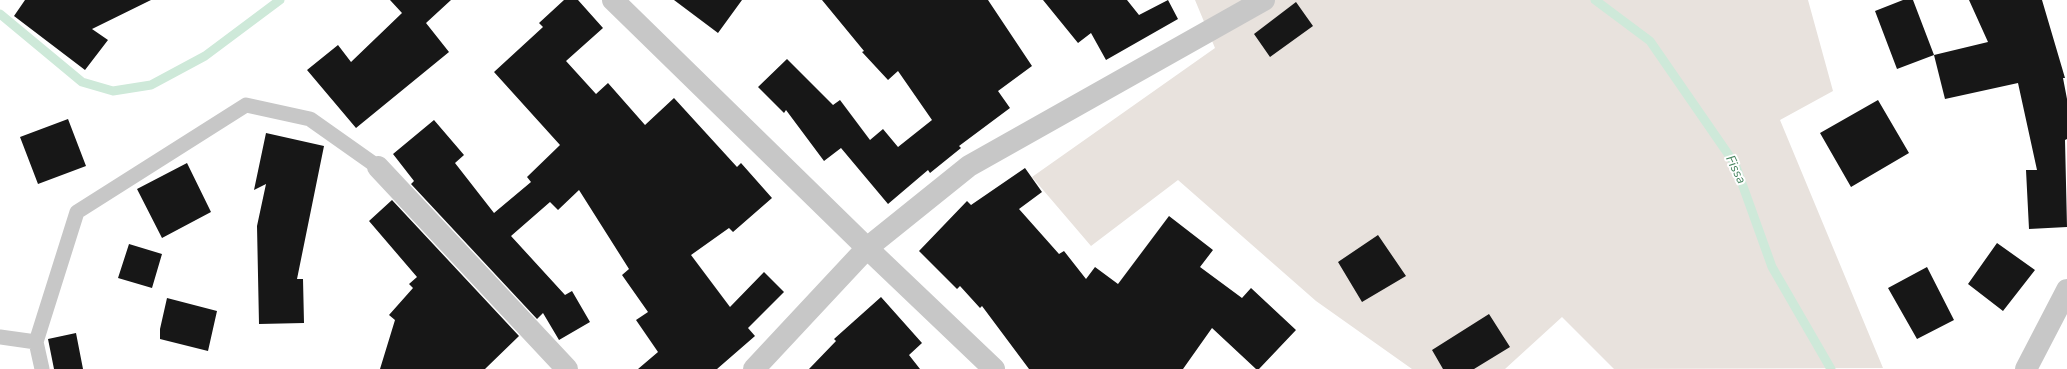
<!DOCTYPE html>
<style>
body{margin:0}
canvas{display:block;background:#fff}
</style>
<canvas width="2067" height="369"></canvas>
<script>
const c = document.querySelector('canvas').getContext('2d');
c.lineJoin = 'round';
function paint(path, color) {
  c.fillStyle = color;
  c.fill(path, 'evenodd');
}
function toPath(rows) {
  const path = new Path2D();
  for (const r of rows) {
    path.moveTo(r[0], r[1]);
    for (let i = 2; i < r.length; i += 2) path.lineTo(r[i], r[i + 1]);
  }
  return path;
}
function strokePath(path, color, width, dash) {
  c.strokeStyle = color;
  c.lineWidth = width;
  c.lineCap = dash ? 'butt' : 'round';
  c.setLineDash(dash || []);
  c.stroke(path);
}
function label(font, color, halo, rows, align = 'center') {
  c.font = font + ' "Nunito Sans",sans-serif';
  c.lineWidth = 4;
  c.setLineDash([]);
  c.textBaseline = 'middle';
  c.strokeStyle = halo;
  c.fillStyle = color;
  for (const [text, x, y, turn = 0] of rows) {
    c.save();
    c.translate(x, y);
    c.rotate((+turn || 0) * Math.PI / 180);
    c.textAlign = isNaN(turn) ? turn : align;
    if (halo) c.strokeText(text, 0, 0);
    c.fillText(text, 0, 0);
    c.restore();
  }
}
paint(toPath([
 [1195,0,1808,0,1833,91,1780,120,1883,368,1614,369,1562,317,1505,369,1412,369,1316,301,1178,180,1091,246,1032,177,1215,48]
]), '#e8e2dd');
strokePath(toPath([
 [1595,0,1650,41,1735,164,1772,267,1831,369],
 [0,14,82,82,113,91,151,85,205,56,280,0]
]), '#cee9d9', 9);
paint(toPath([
 [25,0,151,0,92,29,108,40,85,70,14,16],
 [390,0,451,0,426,23,449,52,356,128,307,70,338,45,351,62,402,13],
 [564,0,578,0,603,28,566,61,596,94,608,83,645,125,674,98,737,167,741,163,772,198,733,232,729,228,691,255,730,307,764,272,784,292,748,328,755,336,717,369,638,369,658,352,636,320,648,312,622,275,629,269,579,190,558,210,550,202,511,236,565,295,572,291,590,322,559,340,543,313,537,319,411,184,414,181,393,154,434,120,464,155,455,163,494,213,531,182,527,177,560,145,494,72,543,27,539,23],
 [674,0,742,0,718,33],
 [822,0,988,0,1032,66,998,91,1010,108,959,146,961,148,930,173,928,170,888,204,841,148,824,161,786,110,784,113,758,87,787,59,833,105,840,100,870,140,883,129,898,147,932,120,898,71,888,80,862,52,864,51],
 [1043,0,1127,0,1139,15,1168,0,1178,19,1106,60,1091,33,1078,43],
 [1903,0,1913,0,1934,55,1897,69,1875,11],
 [1969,0,2042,0,2065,78,2063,78,2067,99,2067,139,2065,140,2067,227,2029,229,2026,170,2037,170,2018,83,1945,99,1934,55,1988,42],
 [1296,2,1313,26,1270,57,1254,34],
 [1878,100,1909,153,1851,187,1820,133],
 [68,119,86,166,38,184,20,137],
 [266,133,324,146,297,279,303,279,304,323,259,324,257,226,266,184,254,190],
 [187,163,211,212,162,238,137,189],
 [1025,168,1042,192,1019,209,1059,254,1064,251,1086,279,1095,267,1118,284,1169,216,1213,250,1200,267,1242,298,1251,288,1296,330,1259,369,1256,369,1212,328,1183,369,1029,369,982,306,980,308,960,286,957,289,919,251,967,201,971,205],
 [392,200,519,336,485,369,380,369,395,320,389,315,413,288,409,284,417,277,369,221],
 [1378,235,1406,276,1362,302,1338,262],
 [1997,243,2035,270,2003,311,1968,284],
 [129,244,162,254,152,288,118,278],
 [1927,267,1954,320,1917,339,1888,288],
 [881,297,922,343,909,355,920,369,809,369,836,341,834,339],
 [167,298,217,311,208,351,160,339,160,329],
 [1489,314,1510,347,1474,369,1443,369,1432,350],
 [76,333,83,369,54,369,48,339]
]), '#171717');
strokePath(toPath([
 [0,337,36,342,42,369],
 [36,342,77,212,246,105,310,119,378,167]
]), '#c7c7c7', 15);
strokePath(toPath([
 [613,0,867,248,994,369],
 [378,167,567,369],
 [754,369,867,248,969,166,1264,0],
 [2026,369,2067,290]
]), '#c7c7c7', 22);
label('italic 13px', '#44835d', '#fff', [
 ["Fissa",1735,170,64]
]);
</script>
